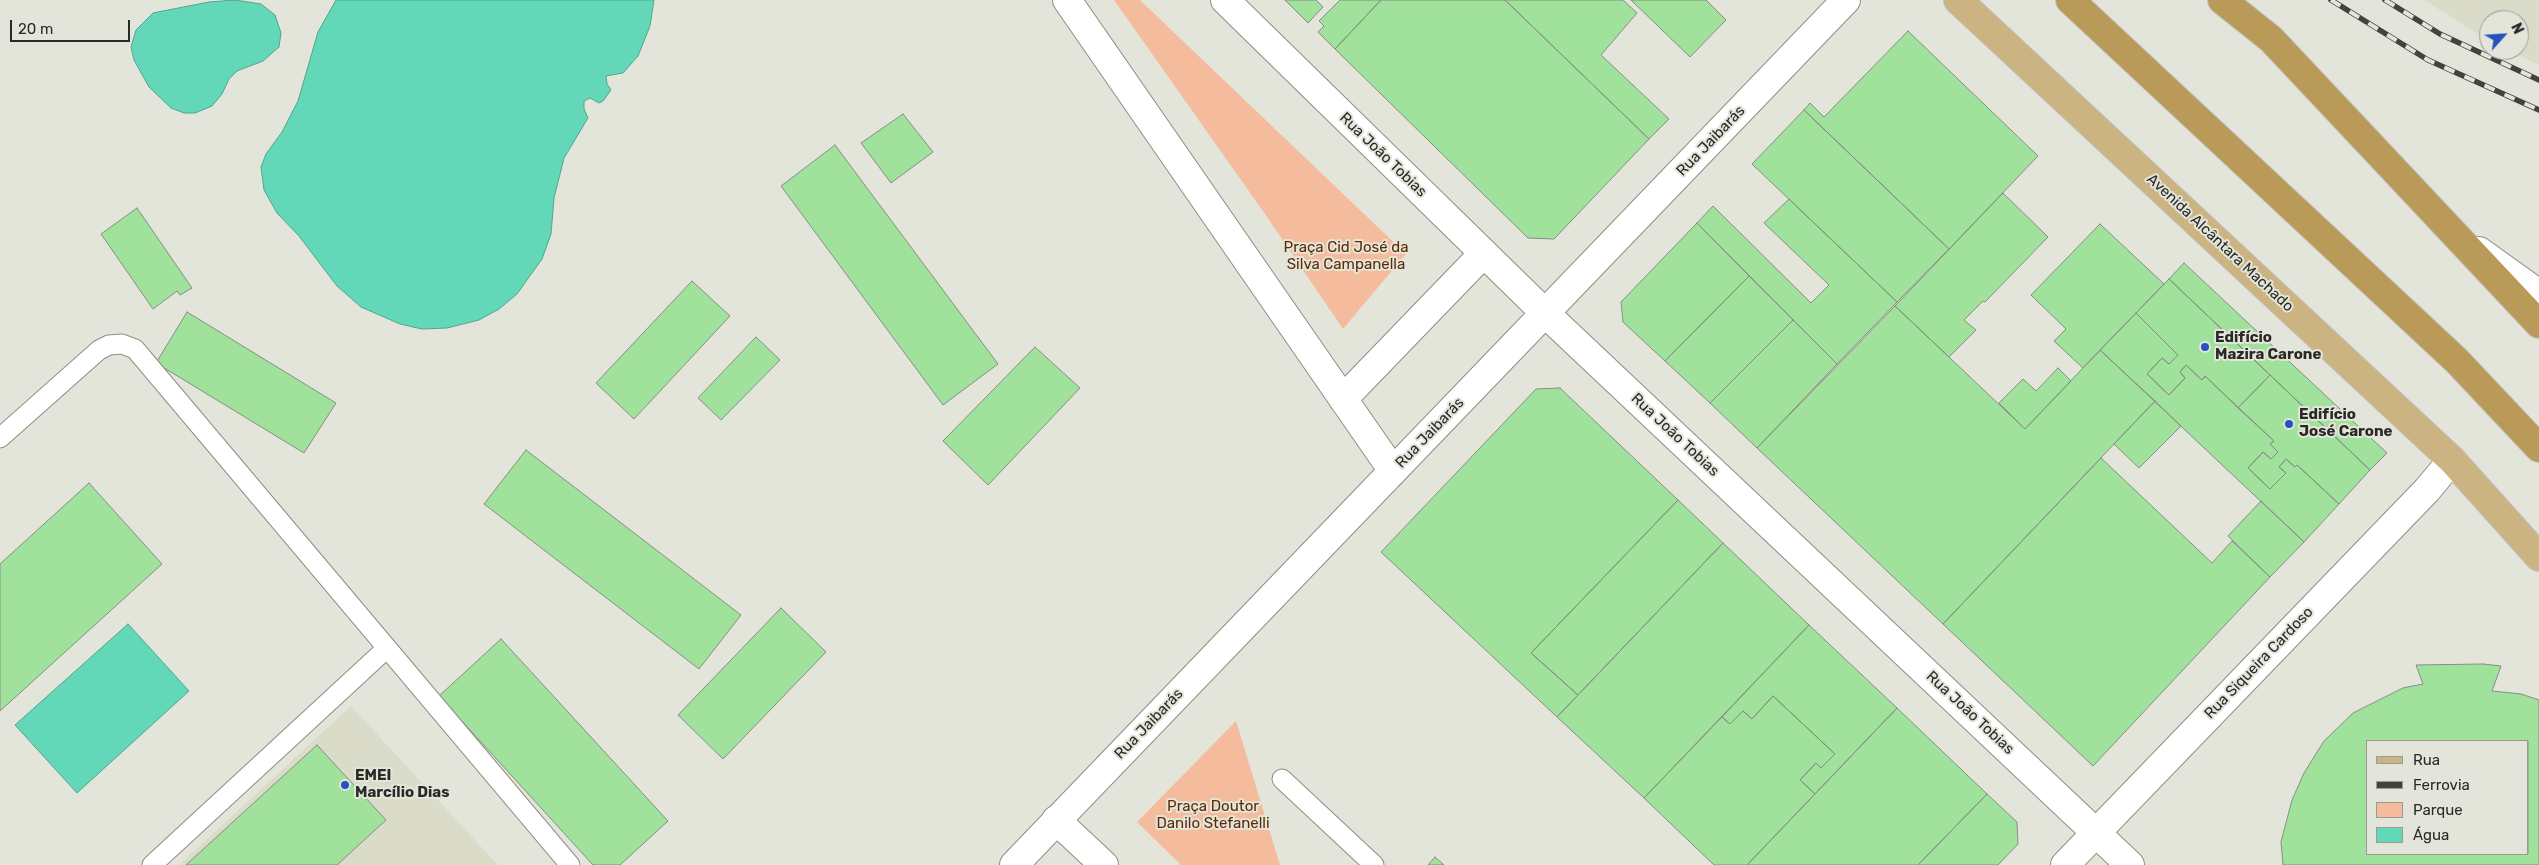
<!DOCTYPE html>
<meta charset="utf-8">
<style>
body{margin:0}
#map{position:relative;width:2539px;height:865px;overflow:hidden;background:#e4e5da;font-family:Rubik,sans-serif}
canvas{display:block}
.legend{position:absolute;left:2366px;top:740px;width:162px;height:115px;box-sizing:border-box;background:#e4e5da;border:1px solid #999a92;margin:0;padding:6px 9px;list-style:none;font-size:15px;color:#292a26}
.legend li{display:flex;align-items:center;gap:10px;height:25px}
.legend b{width:25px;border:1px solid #999a92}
.north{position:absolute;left:2479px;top:10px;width:50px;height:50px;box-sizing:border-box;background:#e4e5da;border:1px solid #999a92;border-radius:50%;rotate:64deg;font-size:14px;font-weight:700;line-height:20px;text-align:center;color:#292a26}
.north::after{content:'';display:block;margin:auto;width:18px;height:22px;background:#2652c1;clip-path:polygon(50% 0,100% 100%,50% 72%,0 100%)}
.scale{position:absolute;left:10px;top:20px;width:120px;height:22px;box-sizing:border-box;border:2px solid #292a26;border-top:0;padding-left:6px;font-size:15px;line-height:18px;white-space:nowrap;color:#292a26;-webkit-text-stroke:4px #e4e5da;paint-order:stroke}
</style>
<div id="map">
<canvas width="2539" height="865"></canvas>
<ul class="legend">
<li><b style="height:6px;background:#cbb382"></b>Rua</li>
<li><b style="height:6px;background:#42433e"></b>Ferrovia</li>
<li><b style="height:14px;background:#f4bc9c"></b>Parque</li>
<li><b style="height:14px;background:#63d8b8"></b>Água</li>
</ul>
<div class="north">N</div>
<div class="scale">20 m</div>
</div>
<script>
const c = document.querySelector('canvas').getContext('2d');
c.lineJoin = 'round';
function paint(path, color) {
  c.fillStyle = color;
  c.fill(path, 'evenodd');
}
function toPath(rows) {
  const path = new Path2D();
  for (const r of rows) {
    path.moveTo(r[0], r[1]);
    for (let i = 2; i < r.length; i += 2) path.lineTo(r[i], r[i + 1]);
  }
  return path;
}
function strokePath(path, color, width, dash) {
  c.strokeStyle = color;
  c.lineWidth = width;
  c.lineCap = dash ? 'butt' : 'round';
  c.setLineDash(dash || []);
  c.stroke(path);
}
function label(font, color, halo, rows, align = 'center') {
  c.font = font + ' Rubik,sans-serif';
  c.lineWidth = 4;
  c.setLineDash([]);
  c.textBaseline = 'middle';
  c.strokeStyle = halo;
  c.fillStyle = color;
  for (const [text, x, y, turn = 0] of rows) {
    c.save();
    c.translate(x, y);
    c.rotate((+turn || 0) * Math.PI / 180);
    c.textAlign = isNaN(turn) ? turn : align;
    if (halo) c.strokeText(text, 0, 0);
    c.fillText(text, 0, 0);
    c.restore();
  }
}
paint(toPath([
 [2424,0,2539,0,2539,65,2508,50,2519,50,2519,20,2489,20,2489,41],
 [351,706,498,865,179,865]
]), '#dadcc9');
paint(toPath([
 [1114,0,1140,0,1406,254,1343,329,1265,214],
 [1236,721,1280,865,1181,865,1137,822]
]), '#f4bc9c');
const water = toPath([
 [235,0,261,4,275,15,281,33,279,47,263,61,237,71,229,79,222,94,212,106,195,113,184,113,171,108,149,87,134,60,131,47,136,30,153,13,209,2,235,0],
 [336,0,654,0,650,26,638,56,623,73,606,76,607,84,611,90,603,101,599,103,590,98,584,101,584,109,588,118,564,158,554,198,551,234,542,259,517,294,499,309,479,320,447,328,422,329,400,324,361,307,337,286,299,236,277,213,264,190,261,167,266,154,282,132,298,101,318,32,336,0],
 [128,624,189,691,77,793,15,725,128,624]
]);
paint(water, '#63d8b8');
strokePath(water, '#52a48c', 1);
const building = toPath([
 [1285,0,1316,0,1323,7,1308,23,1285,0],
 [1340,0,1381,0,1335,49,1318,32,1324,26,1319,21,1340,0],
 [1381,0,1505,0,1649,139,1554,239,1528,238,1335,49,1381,0],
 [1505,0,1623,0,1637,13,1601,55,1669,119,1649,139,1505,0],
 [1631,0,1706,0,1726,20,1690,57,1631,0],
 [1908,31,2038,156,1949,249,1804,110,1810,103,1824,117,1908,31],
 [1804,110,1949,249,1897,302,1752,164,1804,110],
 [903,114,933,152,891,183,861,143,903,114],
 [835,145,998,364,943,405,781,186,835,145],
 [2003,193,2048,237,1985,302,1983,301,1964,320,1976,330,1949,357,1895,306,2003,193],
 [1789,199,1897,302,1837,364,1697,223,1713,206,1811,303,1829,285,1764,223,1789,199],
 [137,208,192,288,180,295,177,291,153,309,101,234,137,208],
 [1697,223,1749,276,1665,361,1623,322,1621,302,1697,223],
 [2100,224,2164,284,2083,368,2054,341,2066,329,2031,295,2100,224],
 [2184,263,2387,453,2370,470,2169,279,2184,263],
 [1749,276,1793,320,1710,403,1665,361,1749,276],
 [2169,279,2270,375,2238,408,2205,376,2202,380,2186,365,2180,372,2185,378,2169,395,2147,374,2162,358,2169,364,2178,355,2136,313,2169,279],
 [692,281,730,316,634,419,596,383,692,281],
 [1895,306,2025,429,2100,350,2155,401,1943,624,1757,448,1895,306],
 [187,312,336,403,304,453,156,363,187,312],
 [2136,313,2178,355,2169,364,2162,358,2147,374,2169,395,2185,378,2180,372,2186,365,2202,380,2205,376,2274,441,2270,444,2278,452,2271,459,2263,452,2248,468,2270,489,2286,473,2279,467,2286,459,2295,467,2297,465,2339,504,2304,542,2100,350,2136,313],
 [1793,320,1837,364,1757,448,1710,403,1793,320],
 [756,337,780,360,721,420,698,398,756,337],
 [1035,347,1080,388,988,485,943,441,1035,347],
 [2058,368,2071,381,2025,429,1999,403,2023,379,2036,391,2058,368],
 [2270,375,2370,470,2339,504,2297,465,2295,467,2286,459,2279,467,2286,473,2270,489,2248,468,2263,452,2271,459,2278,452,2270,444,2274,441,2238,408,2270,375],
 [1560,388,1678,500,1531,653,1578,695,1557,717,1381,552,1536,389,1560,388],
 [2155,401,2181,426,2139,468,2114,444,2155,401],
 [526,450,741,615,699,669,484,504,526,450],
 [2101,458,2212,563,2232,541,2270,577,2093,766,1943,624,2101,458],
 [89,483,162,564,0,711,0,564,89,483],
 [1678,500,1723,543,1578,695,1531,653,1678,500],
 [2261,501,2304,542,2270,577,2228,536,2261,501],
 [1723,543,1809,625,1644,798,1557,717,1723,543],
 [781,608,826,652,723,759,678,715,781,608],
 [1809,625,1897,708,1815,794,1800,780,1816,763,1821,768,1835,754,1773,696,1752,719,1743,711,1730,724,1722,717,1809,625],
 [501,639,668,821,620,865,593,865,439,696,501,639],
 [2483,664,2501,666,2492,691,2521,694,2539,700,2539,865,2283,865,2281,842,2292,800,2304,773,2324,741,2353,713,2403,688,2423,684,2416,665,2483,664],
 [2368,741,2528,741,2528,854,2368,854,2368,741],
 [1773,696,1835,754,1821,768,1816,763,1800,780,1815,794,1747,865,1714,865,1644,798,1722,717,1730,724,1743,711,1752,719,1773,696],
 [1897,708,1987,794,1918,865,1747,865,1897,708],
 [317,745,386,820,337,865,186,865,317,745],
 [1987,794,2017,822,2018,844,1998,865,1918,865,1987,794],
 [1435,857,1444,865,1428,865,1435,857]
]);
paint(building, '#a0e19b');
strokePath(building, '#868d85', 1);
const service = toPath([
 [0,438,99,350,109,345,122,344,135,349,570,865],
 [1282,779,1374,865],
 [152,865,387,648]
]);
const minor = toPath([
 [1225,0,1545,313,2130,865],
 [1343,399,1484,253],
 [1393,471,1846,0],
 [2065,865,2427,490,2452,460]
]);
const tertiary = toPath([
 [2479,251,2539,294],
 [1056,820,1104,865],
 [1014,865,1393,471,1067,0]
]);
const primary = toPath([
 [1958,0,2452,460,2539,557]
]);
const trunk = toPath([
 [2070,0,2457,361,2539,448],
 [2222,0,2271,39,2539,324]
]);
strokePath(service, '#8d8e84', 21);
strokePath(minor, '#8d8e84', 30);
strokePath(tertiary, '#8d8e84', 30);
strokePath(primary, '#c3c3c2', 30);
strokePath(trunk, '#c3c3c2', 30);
strokePath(service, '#fff', 19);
strokePath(minor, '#fff', 28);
strokePath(tertiary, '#fff', 28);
strokePath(primary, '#cbb382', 28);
strokePath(trunk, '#ba9a58', 28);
const rail = toPath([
 [2331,0,2428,60,2539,110],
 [2385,0,2440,34,2539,80]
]);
strokePath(rail, '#42433e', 5.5);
strokePath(rail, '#e4e5da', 4, [11]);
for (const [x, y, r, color] of [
 [2205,347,5,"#2652c1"],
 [2289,424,5,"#2652c1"],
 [345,785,5,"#2652c1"]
]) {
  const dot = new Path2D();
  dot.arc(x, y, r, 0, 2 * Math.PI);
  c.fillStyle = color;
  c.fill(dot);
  strokePath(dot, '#e4e5da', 2);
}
label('15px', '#292a26', '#e4e5da', [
 ["Rua Jaibarás",1711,141,-46],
 ["Rua João Tobias",1383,155,44],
 ["Avenida Alcântara Machado",2220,243,43],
 ["Rua Jaibarás",1430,433,-46],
 ["Rua João Tobias",1675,435,43],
 ["Rua Siqueira Cardoso",2259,663,-46],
 ["Rua João Tobias",1970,713,43],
 ["Rua Jaibarás",1149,724,-46]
]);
label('15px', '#5d2a03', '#e4e5da', [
 ["Praça Cid José da",1346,248],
 ["Silva Campanella",1346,265],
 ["Praça Doutor",1213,807],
 ["Danilo Stefanelli",1213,824]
]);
label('bold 15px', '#292a26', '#e4e5da', [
 ["Edifício",2215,338],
 ["Mazira Carone",2215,355],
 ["Edifício",2299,415],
 ["José Carone",2299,432],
 ["EMEI",355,776],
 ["Marcílio Dias",355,793]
], 'left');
</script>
